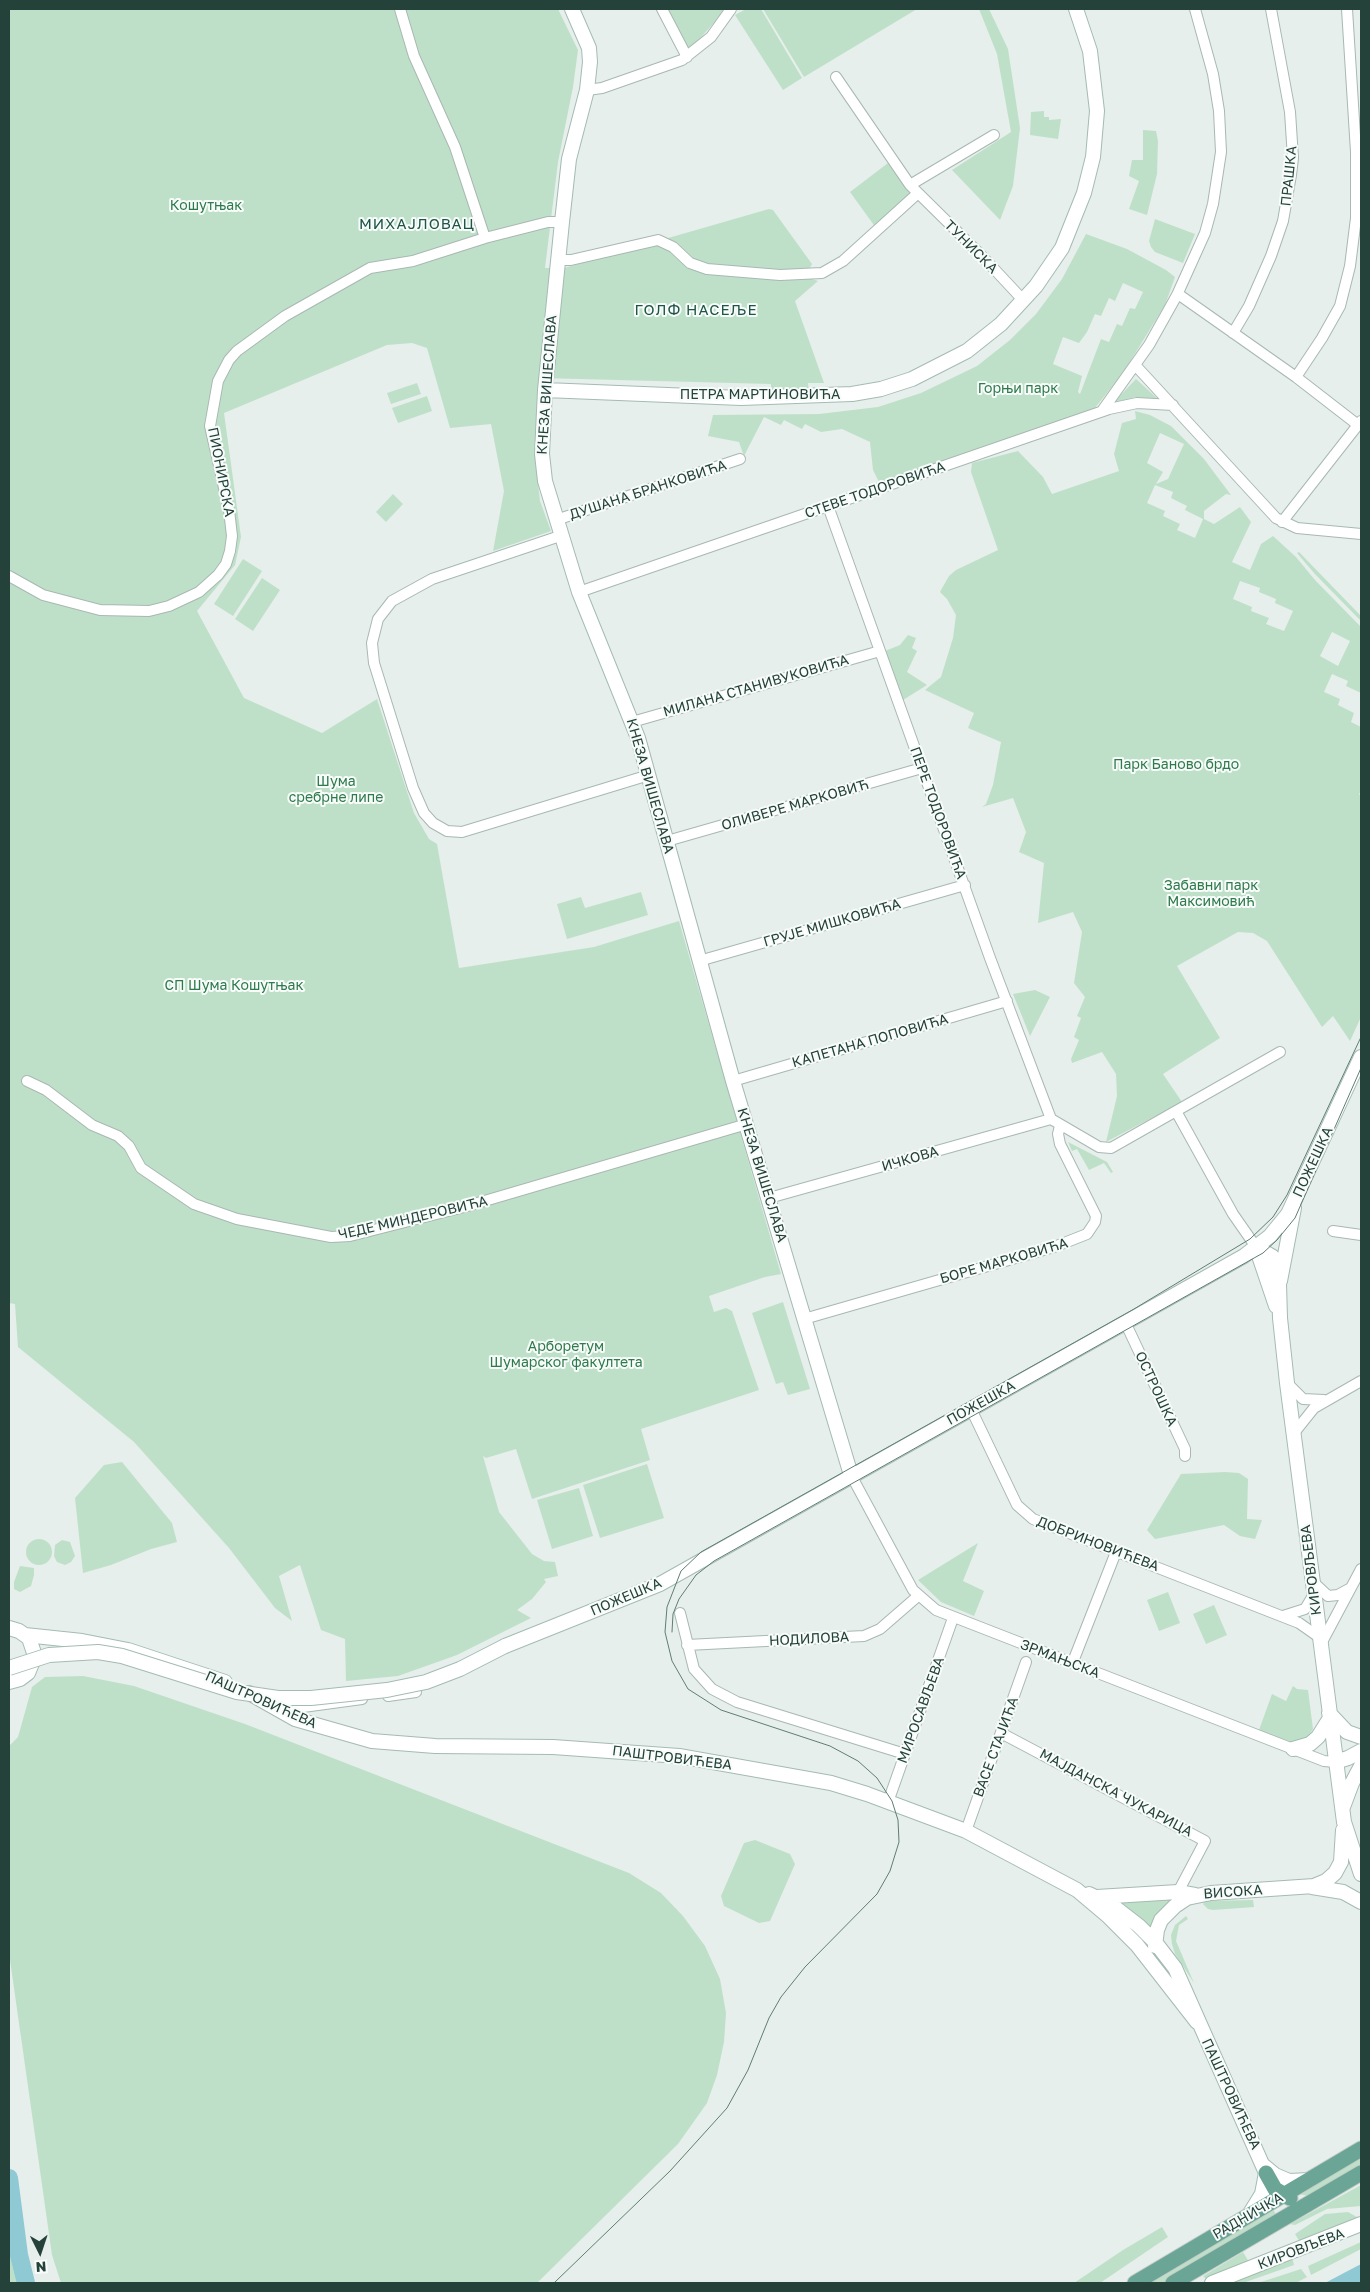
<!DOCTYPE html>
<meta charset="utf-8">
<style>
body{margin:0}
#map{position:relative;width:1370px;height:2292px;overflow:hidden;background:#e6efeb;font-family:"Golos Text",sans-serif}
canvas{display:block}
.frame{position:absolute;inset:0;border:10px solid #24423a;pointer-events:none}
.north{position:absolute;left:15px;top:2227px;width:50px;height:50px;-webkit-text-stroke:4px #f7fbf9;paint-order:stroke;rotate:176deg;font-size:14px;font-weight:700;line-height:20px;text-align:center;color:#24423a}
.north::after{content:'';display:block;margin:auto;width:18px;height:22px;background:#24423a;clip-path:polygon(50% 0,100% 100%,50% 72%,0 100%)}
</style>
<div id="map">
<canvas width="1370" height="2292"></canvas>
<div class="frame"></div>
<div class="north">N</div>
</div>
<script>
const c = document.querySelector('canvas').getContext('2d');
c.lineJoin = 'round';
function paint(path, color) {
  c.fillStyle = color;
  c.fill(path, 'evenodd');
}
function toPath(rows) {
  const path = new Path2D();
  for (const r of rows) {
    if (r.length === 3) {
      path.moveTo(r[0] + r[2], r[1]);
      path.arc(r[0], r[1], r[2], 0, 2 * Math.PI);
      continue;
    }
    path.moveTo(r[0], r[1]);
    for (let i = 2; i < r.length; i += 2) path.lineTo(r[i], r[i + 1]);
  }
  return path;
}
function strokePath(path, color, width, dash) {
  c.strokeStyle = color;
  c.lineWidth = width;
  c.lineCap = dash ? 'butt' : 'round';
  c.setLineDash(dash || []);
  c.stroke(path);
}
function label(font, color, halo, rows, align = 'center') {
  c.font = font + ' "Golos Text",sans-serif';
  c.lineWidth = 4;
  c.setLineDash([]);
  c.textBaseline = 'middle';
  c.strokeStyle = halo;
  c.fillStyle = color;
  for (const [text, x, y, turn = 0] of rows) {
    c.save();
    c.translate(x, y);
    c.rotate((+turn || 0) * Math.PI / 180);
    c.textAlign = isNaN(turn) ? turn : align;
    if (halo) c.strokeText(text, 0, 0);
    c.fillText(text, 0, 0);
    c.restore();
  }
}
paint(toPath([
 [9,9,558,9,578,50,573,87,558,162,545,268,564,268,769,209,773,210,812,264,805,277,818,281,795,301,824,383,808,383,809,393,771,393,771,384,541,378,535,457,540,501,551,531,493,551,504,491,491,424,450,428,427,348,412,343,387,345,224,413,241,537,235,565,197,611,244,698,322,733,377,699,414,813,429,839,437,844,459,968,594,947,679,921,781,1274,765,1277,709,1296,714,1312,726,1308,732,1311,759,1390,641,1429,650,1460,532,1499,516,1449,486,1458,483,1456,499,1512,532,1554,544,1561,555,1562,558,1576,544,1579,546,1582,532,1599,517,1610,531,1618,457,1655,398,1676,346,1681,345,1639,321,1630,300,1565,279,1576,292,1621,275,1608,229,1548,134,1442,18,1347,15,1304,9,1303],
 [666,9,726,9,688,52],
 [746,9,761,9,802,78,783,90,735,15],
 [763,9,917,9,804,77],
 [979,9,989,9,1008,49,1020,128,1013,186,1000,220,952,170,1011,132,997,54],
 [1044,111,1044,117,1049,117,1049,120,1061,119,1058,139,1030,135,1031,112],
 [1143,130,1156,131,1158,141,1157,174,1147,215,1129,209,1139,181,1129,176,1132,160,1143,160],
 [888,163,911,194,876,228,850,192],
 [1155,219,1195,234,1183,263,1155,252,1151,247,1149,241],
 [1086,234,1127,249,1166,270,1175,277,1165,305,1123,373,1094,409,879,482,873,470,870,442,842,429,821,432,805,424,802,429,784,420,781,425,764,417,744,456,739,442,708,436,713,415,819,414,878,407,921,393,977,366,1010,340,1036,314,1062,279],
 [1123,283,1143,292,1135,309,1130,308,1122,326,1117,324,1109,342,1101,339,1080,394,1078,392,1082,376,1053,364,1063,337,1079,343,1087,332,1095,314,1101,316,1109,298,1115,301],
 [1136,379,1158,399,1136,397,1113,403],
 [417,383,421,394,391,404,387,393],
 [427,396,432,411,398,423,392,408],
 [1135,411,1150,415,1171,426,1204,459,1231,495,1226,494,1204,511,1204,519,1214,524,1240,507,1251,522,1232,562,1250,570,1261,544,1273,536,1296,557,1315,580,1361,627,1361,693,1346,686,1348,681,1332,674,1324,692,1340,699,1338,705,1354,713,1351,722,1361,727,1361,791,1359,794,1361,797,1361,1017,1350,1041,1333,1016,1322,1027,1267,941,1253,933,1238,932,1177,966,1220,1038,1163,1074,1182,1102,1106,1142,1117,1096,1116,1074,1102,1052,1072,1063,1071,1059,1079,1040,1074,1037,1081,1018,1077,1016,1085,997,1074,983,1082,932,1073,912,1038,923,1044,863,1019,852,1026,832,1013,798,982,807,986,804,993,785,1001,742,968,728,974,713,925,690,941,677,953,638,956,615,947,599,940,592,941,590,949,576,956,570,998,550,971,472,972,463,1018,451,1043,477,1052,494,1119,471,1114,454,1122,423,1136,419],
 [1160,433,1184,444,1168,479,1156,484,1163,472,1147,463],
 [1155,485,1173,492,1171,498,1187,506,1185,510,1203,519,1195,538,1177,530,1180,524,1163,516,1165,511,1147,503],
 [1240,581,1260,588,1259,592,1276,599,1275,603,1293,611,1284,631,1266,624,1269,618,1251,611,1252,607,1233,599],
 [1332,632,1350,641,1338,666,1320,656],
 [393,494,403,504,386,522,376,512],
 [1299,552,1361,616,1361,621,1314,573,1297,553],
 [243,559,262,571,233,616,214,604],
 [262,578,280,590,253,631,235,619],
 [908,635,916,638,912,648,917,651,907,672,927,685,903,700,885,651,900,645],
 [641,892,648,915,567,939,557,904,581,897,585,908],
 [1035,990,1050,997,1030,1036,1013,994],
 [1068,1142,1107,1162,1113,1172,1111,1173,1104,1163,1089,1170,1077,1149,1072,1151],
 [783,1302,810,1389,788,1395,783,1382,776,1384,752,1313],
 [122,1462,172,1523,177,1542,151,1549,111,1565,83,1573,75,1498,104,1465],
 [647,1464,664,1518,600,1538,583,1485],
 [1225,1472,1239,1473,1248,1479,1247,1519,1262,1520,1255,1539,1240,1536,1224,1525,1155,1539,1147,1530,1181,1474],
 [579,1488,593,1536,552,1549,537,1500],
 [39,1552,13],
 [62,1540,70,1542,75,1556,71,1562,65,1565,57,1562,54,1556,55,1545],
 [978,1543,963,1581,984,1591,974,1616,941,1602,918,1580],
 [20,1566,34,1568,34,1575,31,1586,20,1592,14,1589,14,1582],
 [1168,1592,1180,1623,1159,1631,1147,1600],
 [1214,1605,1227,1635,1206,1644,1193,1614],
 [83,1676,134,1686,245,1724,629,1873,661,1893,683,1916,705,1946,720,1979,726,2013,724,2042,717,2075,707,2103,678,2144,537,2283,61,2283,52,2255,9,1953,9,1746,18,1737,32,1687,45,1677],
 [1293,1686,1297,1689,1308,1690,1313,1729,1307,1739,1294,1743,1259,1730,1272,1694,1286,1701],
 [755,1840,790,1854,795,1864,770,1921,759,1923,724,1906,721,1896,744,1843],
 [1172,1900,1165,1907,1150,1932,1113,1903],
 [1253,1900,1254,1907,1213,1910,1208,1909,1203,1904,1205,1901],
 [1186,1916,1188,1919,1179,1925,1176,1941,1194,1983,1175,1954,1172,1944,1171,1935,1175,1925],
 [1361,2155,1361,2165,1310,2196,1298,2194],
 [1361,2185,1361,2206,1327,2209,1295,2225,1290,2224],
 [1273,2209,1277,2216,1165,2283,1148,2283],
 [9,2211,20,2283,9,2283],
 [1348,2212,1357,2217,1300,2242,1295,2234,1325,2214],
 [1162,2227,1168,2237,1100,2283,1074,2283,1123,2250],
 [1361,2242,1361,2249,1311,2275,1308,2266],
 [1243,2252,1249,2262,1206,2279,1203,2276],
 [1292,2257,1294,2265,1243,2283,1228,2283],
 [1301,2269,1307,2277,1296,2283,1258,2283]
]), '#bfe0c8');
paint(toPath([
 [1361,2264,1361,2283,1325,2283]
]), '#8ec9d4');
strokePath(toPath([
 [9,2178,19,2255,26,2283]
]), '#8ec9d4', 18);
const street = toPath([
 [400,9,414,56,455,147,485,238],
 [662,9,687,57],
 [836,77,910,185,982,256,1024,301],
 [587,90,602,88,682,60,711,37,731,9],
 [910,185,994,135],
 [558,260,571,260,658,240,673,247,690,263,707,269,780,275,822,273,843,261,917,194],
 [1178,294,1296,377,1358,425],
 [1233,333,1249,306,1271,256,1283,221,1291,175,1293,158,1290,112,1271,9],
 [1136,366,1276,518,1297,528,1361,534],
 [1296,377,1322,338,1340,306,1350,266,1356,218,1356,152,1347,9],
 [1102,411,1149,345,1177,295,1205,233,1213,204,1221,152,1219,111,1213,74,1195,9],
 [828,506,990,958,1051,1119,1099,1147,1111,1148,1280,1052],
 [556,520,740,459],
 [1282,522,1361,421],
 [560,536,432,579,392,601,378,619,372,643,374,663,413,788,424,813,433,823,447,831,462,832,649,775],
 [9,576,43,595,100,610,149,611,169,606,199,592,218,575,226,564,230,551,232,536,229,510,210,426,218,381,229,360,237,351,285,316,370,268,413,261,485,238,548,222,562,222],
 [579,592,1109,409,1137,403,1173,405],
 [632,722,880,651],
 [667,841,922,768],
 [699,961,965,885],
 [27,1081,46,1090,92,1125,118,1136,129,1146,141,1168,194,1204,237,1219,331,1237,350,1236,464,1207,747,1124],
 [733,1081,1007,1001],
 [1177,1113,1233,1214,1256,1247],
 [769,1198,1051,1119],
 [1333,1231,1361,1235],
 [804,1319,1054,1247,1087,1234,1095,1222,1096,1216,1060,1144,1058,1134,1060,1126],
 [1125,1322,1185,1449,1185,1456],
 [1288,1384,1303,1399,1324,1400],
 [971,1409,1017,1505,1033,1519,1299,1623,1319,1637],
 [1294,1433,1314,1408,1361,1381],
 [851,1475,913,1590,936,1610,1324,1761,1335,1762],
 [1313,1582,1328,1596,1338,1595,1349,1589],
 [680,1613,694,1669,712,1689,737,1702,905,1754],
 [1283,1616,1305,1609,1314,1594],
 [1321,1644,1361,1569],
 [687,1645,864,1636,880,1629,918,1596],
 [1074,1659,1116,1552],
 [388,1696,416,1692],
 [287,1714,303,1707,362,1699],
 [1001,1733,1205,1841,1178,1892],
 [888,1802,953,1618],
 [966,1831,1026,1662]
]);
const secondary = toPath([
 [572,9,589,48,590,62,587,90,569,159,562,222,545,390,542,454,545,481,579,592,638,738,733,1081,851,1475],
 [545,390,741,398,852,394,881,389,912,379,967,351,1001,324,1036,286,1062,248,1084,193,1093,157,1097,111,1090,51,1076,9],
 [1256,1247,1273,1257,1279,1284,1280,1318,1287,1383,1344,1822,1361,1874],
 [1256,1247,1276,1306],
 [1280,1281,1294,1208],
 [9,1628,19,1631,29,1638,35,1656,28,1673,20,1679,9,1682],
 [25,1635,82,1641,128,1650,225,1682],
 [505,1646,660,1584,1244,1256,1270,1236,1288,1214,1361,1057],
 [249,1693,295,1719,372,1741,435,1746,553,1747,679,1756,831,1783,867,1794,966,1831,1077,1890,1109,1917,1137,1945,1197,2022],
 [1329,1713,1347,1732,1361,1737],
 [1293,1749,1310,1744,1318,1737,1330,1718],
 [1335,1762,1348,1758,1361,1751],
 [1343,1807,1352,1783,1361,1766],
 [1312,1887,1343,1892,1361,1902],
 [1089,1894,1112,1905,1139,1926,1155,1942,1175,1968,1266,2173,1262,2194,1249,2215],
 [1097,1897,1178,1892,1195,1895],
 [1155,1946,1157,1930,1161,1920,1175,1906,1187,1898,1211,1893,1314,1886,1326,1881,1335,1873,1341,1862,1343,1830],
 [1264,2166,1275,2175,1289,2181,1309,2180],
 [1212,2283,1361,2224]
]);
const primary = toPath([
 [1266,2173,1275,2189,1290,2198],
 [1135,2283,1361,2149],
 [1173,2283,1361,2173]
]);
strokePath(street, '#a8b8b2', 12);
strokePath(secondary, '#a4bbb3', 16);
strokePath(primary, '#c2cac8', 17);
strokePath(street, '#fff', 10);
strokePath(secondary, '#fff', 14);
strokePath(primary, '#6aa596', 15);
strokePath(toPath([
 [672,1632,673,1614,679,1599,696,1575,714,1561,1263,1253,1277,1240,1295,1218,1361,1068],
 [554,2283,670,2171,727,2108,748,2070,769,2018,781,1997,805,1967,877,1894,890,1871,899,1842,898,1820,892,1801,877,1778,858,1761,830,1746,721,1710,688,1689,672,1661,665,1632,667,1607,681,1571,701,1552,1134,1309,1250,1239,1273,1217,1287,1195,1361,1037]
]), '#5f7d75', 1);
const secondaryBridge = toPath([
 [9,1668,49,1655,98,1652,122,1656,237,1692,278,1698,311,1698,387,1690,426,1682,460,1669,505,1646]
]);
strokePath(secondaryBridge, '#a4bbb3', 16, []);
strokePath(secondaryBridge, '#fff', 14);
label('14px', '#24423a', '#f7fbf9', [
 ["ПРАШКА",1289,176,-84],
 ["ТУНИСКА",971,247,45],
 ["КНЕЗА ВИШЕСЛАВА",547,385,-86],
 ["ПЕТРА МАРТИНОВИЋА",760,395],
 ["ПИОНИРСКА",221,472,79],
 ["ДУШАНА БРАНКОВИЋА",648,490,-18],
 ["СТЕВЕ ТОДОРОВИЋА",875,490,-19],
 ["МИЛАНА СТАНИВУКОВИЋА",756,686,-16],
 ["КНЕЗА ВИШЕСЛАВА",650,786,74],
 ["ОЛИВЕРЕ МАРКОВИЋ",795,805,-16],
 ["ПЕРЕ ТОДОРОВИЋА",938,813,70],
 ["ГРУЈЕ МИШКОВИЋА",832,923,-16],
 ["КАПЕТАНА ПОПОВИЋА",870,1041,-16],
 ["ИЧКОВА",910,1159,-16],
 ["ПОЖЕШКА",1313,1162,-65],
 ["КНЕЗА ВИШЕСЛАВА",762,1175,73],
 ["ЧЕДЕ МИНДЕРОВИЋА",413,1218,-13],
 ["БОРЕ МАРКОВИЋА",1004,1261,-16],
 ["ОСТРОШКА",1156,1389,65],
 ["ПОЖЕШКА",981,1403,-29],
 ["ДОБРИНОВИЋЕВА",1098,1544,21],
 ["КИРОВЉЕВА",1311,1570,-97],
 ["ПОЖЕШКА",626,1597,-23],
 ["НОДИЛОВА",809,1639,-3],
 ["ЗРМАЊСКА",1060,1659,21],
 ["ПАШТРОВИЋЕВА",261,1700,24],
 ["МИРОСАВЉЕВА",921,1710,-70],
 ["ВАСЕ СТАЈИЋА",996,1747,-70],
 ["ПАШТРОВИЋЕВА",672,1758,7],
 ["МАЈДАНСКА ЧУКАРИЦА",1116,1793,28],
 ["ВИСОКА",1233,1892,-4],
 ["ПАШТРОВИЋЕВА",1231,2094,65],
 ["РАДНИЧКА",1248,2216,-30],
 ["КИРОВЉЕВА",1301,2249,-21]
]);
label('14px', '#2d7a4b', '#f7fbf9', [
 ["Кошутњак",206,206],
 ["Горњи парк",1018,389],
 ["Парк Баново брдо",1176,765],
 ["Шума",336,782],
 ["сребрне липе",336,798],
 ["Забавни парк",1211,886],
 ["Максимовић",1211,902],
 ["СП Шума Кошутњак",234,986],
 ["Арборетум",566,1347],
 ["Шумарског факултета",566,1363]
]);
c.letterSpacing = '1px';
label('15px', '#1f5548', '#f7fbf9', [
 ["МИХАЈЛОВАЦ",417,224],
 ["ГОЛФ НАСЕЉЕ",696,310]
]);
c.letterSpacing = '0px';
</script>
